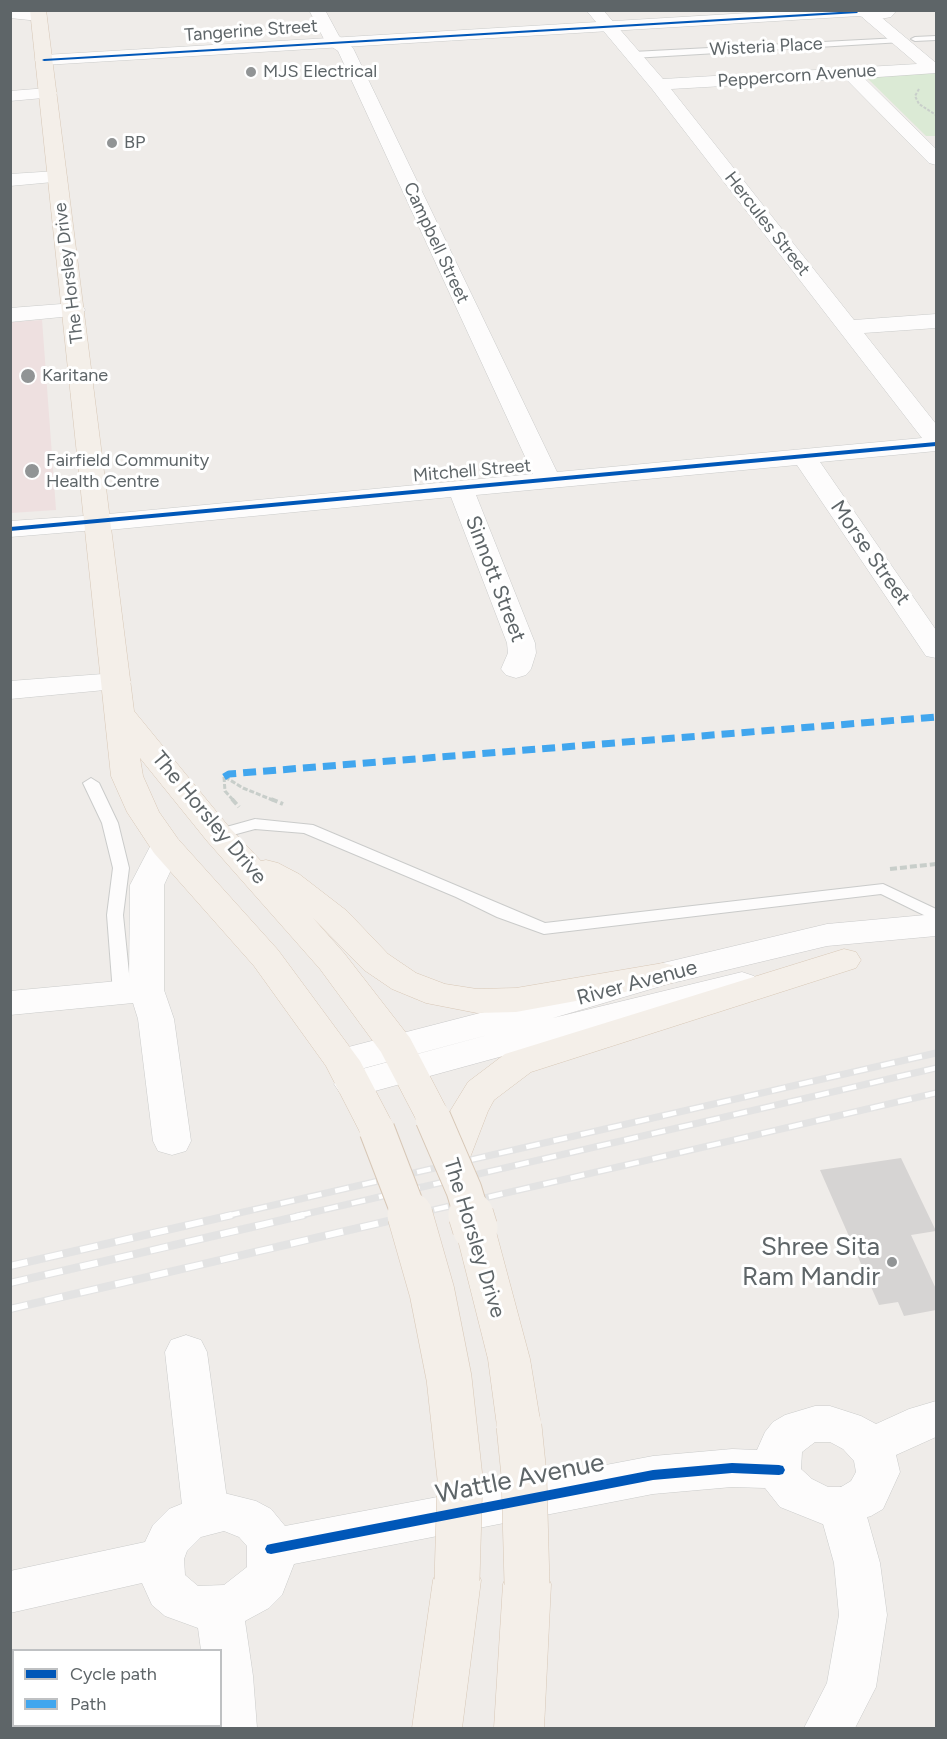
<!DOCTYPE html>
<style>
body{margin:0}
#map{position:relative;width:947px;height:1739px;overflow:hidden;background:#efece9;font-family:Figtree,sans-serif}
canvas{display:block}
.frame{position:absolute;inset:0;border:12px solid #5e6568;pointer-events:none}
.legend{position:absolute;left:12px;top:1649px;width:210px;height:78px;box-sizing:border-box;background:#fff;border:2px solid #bfc1c3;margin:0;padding:8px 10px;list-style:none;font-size:18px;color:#5e6568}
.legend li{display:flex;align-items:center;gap:12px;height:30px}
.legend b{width:30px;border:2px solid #bfc1c3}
</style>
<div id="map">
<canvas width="947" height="1739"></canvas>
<div class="frame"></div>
<ul class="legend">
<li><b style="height:8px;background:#0057b8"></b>Cycle path</li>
<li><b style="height:8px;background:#41a6ee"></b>Path</li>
</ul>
</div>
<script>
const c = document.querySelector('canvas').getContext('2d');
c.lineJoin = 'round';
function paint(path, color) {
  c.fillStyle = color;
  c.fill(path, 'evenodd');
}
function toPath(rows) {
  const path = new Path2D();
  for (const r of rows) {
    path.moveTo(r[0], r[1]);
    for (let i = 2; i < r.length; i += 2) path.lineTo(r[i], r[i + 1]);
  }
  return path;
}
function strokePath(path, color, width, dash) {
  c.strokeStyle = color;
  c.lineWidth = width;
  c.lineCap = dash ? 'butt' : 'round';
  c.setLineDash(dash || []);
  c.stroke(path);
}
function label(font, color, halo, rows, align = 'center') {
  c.font = font + ' Figtree,sans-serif';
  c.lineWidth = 6;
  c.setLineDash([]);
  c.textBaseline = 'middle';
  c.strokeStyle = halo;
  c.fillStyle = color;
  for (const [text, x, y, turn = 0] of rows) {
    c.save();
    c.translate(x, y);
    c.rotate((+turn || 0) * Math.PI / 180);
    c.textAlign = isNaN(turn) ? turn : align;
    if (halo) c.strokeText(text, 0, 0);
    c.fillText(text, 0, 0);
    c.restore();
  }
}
paint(toPath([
 [42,320,56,510,11,513,11,322]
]), '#eee0e0');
paint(toPath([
 [936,71,936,136,926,136,865,76]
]), '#dbead5');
paint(toPath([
 [901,1158,936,1231,911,1235,936,1289,936,1310,904,1316,898,1302,879,1305,820,1170]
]), '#d6d4d3');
const service = toPath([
 [936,36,936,40,915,41,911,39,915,37,936,36],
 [899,38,903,40,902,42,633,58,629,55,633,52,899,38],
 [91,778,99,783,118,823,129,868,123,915,131,993,128,997,122,999,116,997,113,993,107,915,113,868,102,823,83,783,91,778],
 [255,819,313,825,545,923,883,884,936,909,936,921,881,894,544,934,497,917,456,897,304,833,255,829,218,839,210,834,212,831,255,819]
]);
const minor = toPath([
 [10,10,39,11,47,16,39,21,10,18,10,10],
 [309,10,325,10,339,36,353,48,557,472,922,438,652,89,586,10,603,10,663,79,917,64,863,18,861,15,868,10,875,12,936,63,936,73,864,78,936,149,936,165,929,163,846,79,671,89,854,320,936,314,936,328,864,333,936,424,936,451,820,462,936,630,936,658,926,656,797,465,476,495,535,643,536,653,531,669,526,675,516,678,506,675,501,669,508,653,507,643,451,497,98,531,89,529,85,523,89,517,98,515,533,474,338,51,326,43,309,10],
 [57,171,64,173,67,177,64,181,10,186,10,174,57,171],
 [74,303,82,305,85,310,82,315,10,322,10,308,74,303],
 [116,673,126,676,131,682,126,688,10,699,10,681,116,673],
 [166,836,178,839,182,846,164,885,164,990,174,1019,191,1141,186,1151,172,1155,158,1151,153,1141,138,1019,133,1003,10,1015,10,991,129,980,130,885,154,839,166,836],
 [186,1335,201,1340,207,1352,229,1514,222,1528,206,1534,190,1528,183,1514,165,1352,171,1340,186,1335],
 [841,1487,857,1492,864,1506,880,1563,887,1615,876,1687,855,1728,804,1728,827,1683,839,1615,834,1563,818,1506,825,1492,841,1487]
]);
const tertiary = toPath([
 [799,10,897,10,891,17,875,20,859,16,44,65,38,64,35,60,38,56,44,55,799,10],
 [98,515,107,517,111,523,107,529,10,537,10,521,98,515],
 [936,1401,936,1437,896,1455,900,1472,883,1509,871,1516,841,1525,825,1525,780,1507,765,1488,732,1487,653,1494,294,1564,282,1595,269,1608,245,1621,253,1676,257,1728,207,1728,207,1726,220,1726,220,1650,201,1650,198,1628,165,1616,152,1605,142,1583,10,1613,10,1571,145,1542,153,1525,169,1509,206,1494,224,1493,256,1501,271,1509,285,1526,653,1456,732,1449,757,1450,765,1432,773,1422,785,1415,815,1406,830,1406,861,1416,876,1424,909,1409,936,1401],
 [815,1442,830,1442,843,1449,854,1461,856,1472,851,1481,841,1487,828,1487,812,1479,801,1469,802,1452,815,1442],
 [224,1531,239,1537,247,1546,247,1567,224,1585,198,1586,185,1575,184,1559,187,1551,201,1537,224,1531]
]);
const secondary = toPath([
 [48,88,54,89,57,93,54,97,10,101,10,91,48,88],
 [936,914,936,936,827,946,668,984,553,1018,742,972,754,976,760,984,754,992,609,1027,353,1097,340,1093,334,1084,340,1075,495,1033,342,1074,329,1070,324,1061,329,1052,538,998,663,963,827,924,936,914]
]);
const primary = toPath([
 [30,10,46,10,134,711,229,827,261,861,266,860,278,863,299,874,347,911,388,954,416,973,445,984,477,989,516,988,663,963,675,966,681,974,675,982,663,985,516,1012,477,1013,426,1003,392,989,364,970,313,918,344,953,410,1038,449,1113,468,1082,505,1054,844,949,856,952,861,960,856,968,531,1072,494,1100,488,1111,466,1168,452,1172,438,1168,433,1158,443,1128,433,1131,420,1127,381,1052,320,969,207,841,140,758,143,776,159,812,178,839,278,950,360,1061,396,1130,390,1140,377,1144,364,1140,326,1066,254,966,154,853,127,812,111,776,30,10],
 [475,1213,489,1217,495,1228,530,1359,541,1426,535,1439,519,1444,503,1439,497,1426,488,1359,455,1228,461,1217,475,1213],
 [457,1559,474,1565,481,1580,462,1728,412,1728,433,1580,440,1565,457,1559],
 [527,1563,544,1569,551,1584,544,1728,494,1728,503,1584,510,1569,527,1563]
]);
strokePath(service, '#cacbca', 2);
strokePath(minor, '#cacbca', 1);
strokePath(tertiary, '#cacbca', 1);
strokePath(secondary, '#cacaca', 1);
strokePath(primary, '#d7c7b6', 1);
strokePath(toPath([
 [919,89,915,96,919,104,936,115]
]), '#c8ceca', 2, [3, 1.5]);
strokePath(toPath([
 [224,777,225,791,234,801],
 [225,777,243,788,275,801]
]), '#c8ceca', 3, [5, 2]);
strokePath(toPath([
 [232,799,239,807],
 [271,799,283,804],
 [890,869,936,864]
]), '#c8ceca', 4, [7, 3]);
paint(service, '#fdfcfc');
paint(minor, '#fdfcfc');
paint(tertiary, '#fdfcfc');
paint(secondary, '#fdfcfc');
paint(primary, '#f4efe9');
const railFar1 = toPath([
 [226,1216,936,1053],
 [297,1216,936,1068],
 [407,1216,936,1093]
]);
const rail = toPath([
 [10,1266,232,1215],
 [10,1283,304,1215],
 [10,1309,414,1215]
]);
strokePath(railFar1, '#e3e3e3', 7);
strokePath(rail, '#e3e3e3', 8);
strokePath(railFar1, '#fff', 4.5, [14]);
strokePath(rail, '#fff', 6, [18]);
const primaryBridgeFar1 = toPath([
 [433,1118,464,1190,472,1216],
 [377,1130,410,1216]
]);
const primaryBridge = toPath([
 [410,1215,432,1292,449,1378,460,1478,457,1580],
 [471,1215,475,1228],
 [519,1426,524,1475,527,1584]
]);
strokePath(primaryBridgeFar1, '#d7c7b6', 37, []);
strokePath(primaryBridge, '#d7c7b6', 46, []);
strokePath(primaryBridgeFar1, '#f4efe9', 35);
strokePath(primaryBridge, '#f4efe9', 45);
strokePath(toPath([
 [224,777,229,774,936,717]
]), '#41a6ee', 7, [13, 7]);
paint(toPath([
 [856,11,858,13,44,61,42,60,44,59,856,11],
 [936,442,936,446,10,531,10,527,936,442],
 [732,1463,779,1465,783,1466,785,1470,783,1474,779,1475,732,1473,653,1480,271,1554,267,1553,265,1549,267,1545,271,1544,653,1470,732,1463]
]), '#0057b8');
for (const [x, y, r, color] of [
 [251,72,6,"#919495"],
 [112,143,6,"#919495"],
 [28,376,8,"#919495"],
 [32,471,8,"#919495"],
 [892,1262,6,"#919495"]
]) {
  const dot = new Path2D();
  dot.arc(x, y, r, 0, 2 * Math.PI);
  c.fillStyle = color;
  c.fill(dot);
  strokePath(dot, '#fff', 2);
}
label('18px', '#5e6568', '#fff', [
 ["Tangerine Street",251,31,-4],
 ["Wisteria Place",766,47,-3],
 ["Peppercorn Avenue",797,76,-4],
 ["Hercules Street",767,224,52],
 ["Campbell Street",436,243,65],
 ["The Horsley Drive",69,273,-97],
 ["Mitchell Street",472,471,-5]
]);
label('18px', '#5e6568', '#fff', [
 ["MJS Electrical",263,72],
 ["BP",124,143],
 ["Karitane",42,376],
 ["Fairfield Community",46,461],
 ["Health Centre",46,482]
], 'left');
label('21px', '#5e6568', '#fff', [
 ["Morse Street",870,553,55],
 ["Sinnott Street",495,579,69],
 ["The Horsley Drive",209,818,50],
 ["River Avenue",637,983,-15],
 ["The Horsley Drive",474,1238,73]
]);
label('26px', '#5e6568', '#fff', [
 ["Shree Sita",880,1247],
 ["Ram Mandir",880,1277]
], 'right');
label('26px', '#5e6568', '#fff', [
 ["Wattle Avenue",520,1479,-11]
]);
</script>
